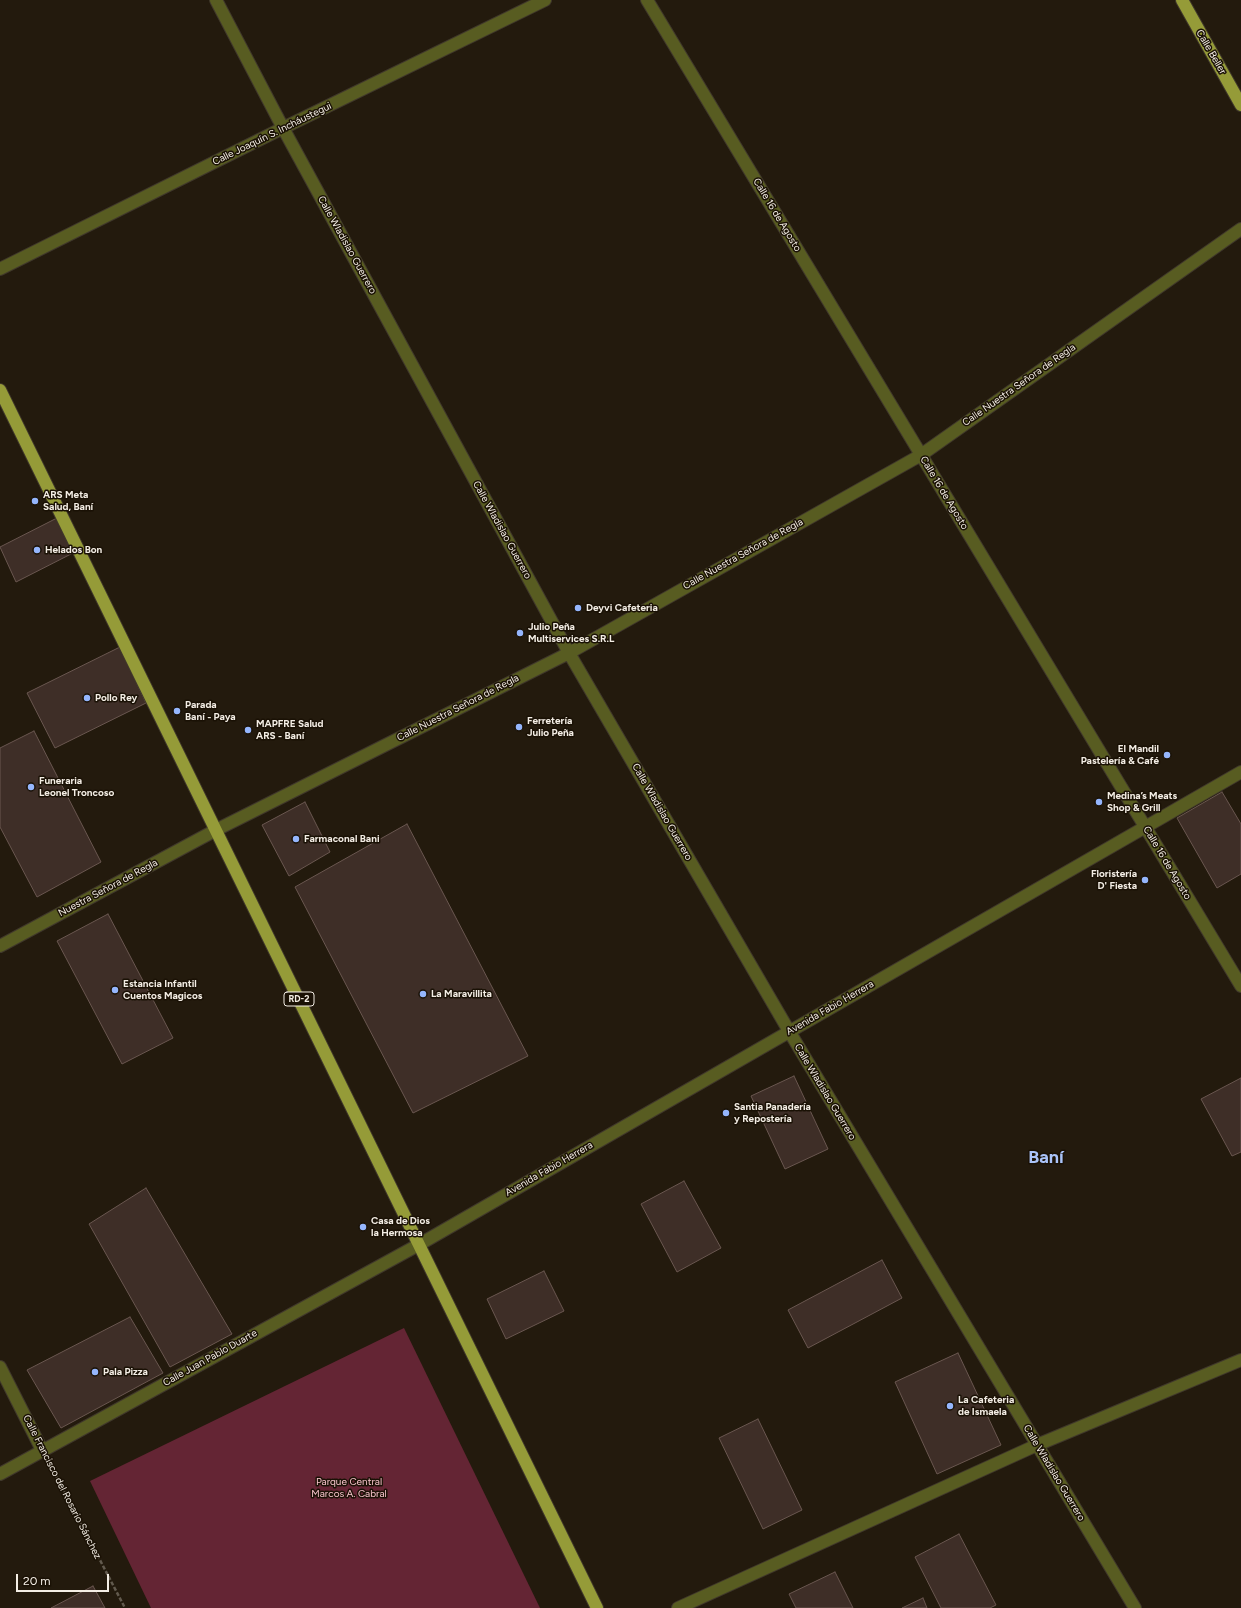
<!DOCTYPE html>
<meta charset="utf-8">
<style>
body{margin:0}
#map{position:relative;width:1241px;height:1608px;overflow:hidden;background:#231a0d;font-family:Figtree,sans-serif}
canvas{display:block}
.scale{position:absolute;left:16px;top:1574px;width:93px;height:18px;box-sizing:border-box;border:2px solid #f4eee5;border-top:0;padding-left:5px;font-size:12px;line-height:14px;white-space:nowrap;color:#f4eee5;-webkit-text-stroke:3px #1a1105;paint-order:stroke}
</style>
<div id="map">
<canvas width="1241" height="1608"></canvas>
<div class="scale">20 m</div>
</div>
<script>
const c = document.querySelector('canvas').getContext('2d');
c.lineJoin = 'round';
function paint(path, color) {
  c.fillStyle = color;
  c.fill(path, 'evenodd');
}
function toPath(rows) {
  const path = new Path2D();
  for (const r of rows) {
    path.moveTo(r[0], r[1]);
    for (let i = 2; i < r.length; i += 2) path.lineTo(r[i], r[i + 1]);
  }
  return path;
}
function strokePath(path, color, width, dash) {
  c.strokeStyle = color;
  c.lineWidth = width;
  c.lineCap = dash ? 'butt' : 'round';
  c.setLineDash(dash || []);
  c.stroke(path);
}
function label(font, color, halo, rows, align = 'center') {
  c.font = font + ' Figtree,sans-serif';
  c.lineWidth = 3;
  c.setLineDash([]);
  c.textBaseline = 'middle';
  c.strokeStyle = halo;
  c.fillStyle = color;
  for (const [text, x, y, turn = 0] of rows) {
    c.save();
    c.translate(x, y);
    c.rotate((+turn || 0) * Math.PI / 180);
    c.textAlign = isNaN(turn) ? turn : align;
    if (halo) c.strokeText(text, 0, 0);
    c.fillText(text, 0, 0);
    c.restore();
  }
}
paint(toPath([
 [404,1328,540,1608,151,1608,90,1481]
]), '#642534');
const building = toPath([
 [57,518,73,553,16,582,0,547,57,518],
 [120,647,146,703,55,748,27,693,120,647],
 [34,731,101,862,37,897,0,827,0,748,34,731],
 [1222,792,1241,824,1241,874,1217,888,1177,818,1222,792],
 [305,802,330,852,289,876,262,825,305,802],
 [407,824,528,1056,413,1113,295,887,407,824],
 [108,914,173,1038,122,1064,57,941,108,914],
 [794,1076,828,1149,785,1169,751,1096,794,1076],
 [1241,1078,1241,1152,1232,1156,1201,1099,1241,1078],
 [684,1181,721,1248,677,1272,641,1204,684,1181],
 [146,1188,232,1334,170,1367,89,1224,146,1188],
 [882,1260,902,1298,808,1348,788,1310,882,1260],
 [544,1271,564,1311,506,1339,487,1299,544,1271],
 [130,1317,163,1373,61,1428,27,1370,130,1317],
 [958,1353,1001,1445,937,1474,895,1382,958,1353],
 [758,1419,802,1510,763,1529,719,1438,758,1419],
 [959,1534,996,1605,990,1608,941,1608,915,1557,959,1534],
 [835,1572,853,1608,796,1608,789,1594,835,1572],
 [93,1586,105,1608,51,1608,93,1586],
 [923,1598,927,1608,902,1608,923,1598]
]);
paint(building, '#3e2e27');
strokePath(building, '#6a5750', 1);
const minor = toPath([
 [216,0,283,128,569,653,789,1031,1135,1608],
 [647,0,1241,986],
 [0,269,283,128,545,0],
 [0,946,216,830,569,653,921,455,1241,229],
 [0,1367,42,1450],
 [0,1474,420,1244,1241,772],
 [678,1608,1037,1445,1241,1360]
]);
const major = toPath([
 [1182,0,1241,105],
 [0,390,597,1608]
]);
strokePath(minor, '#40382b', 14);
strokePath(major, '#40382b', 14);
strokePath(toPath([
 [53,1470,125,1608]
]), '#625a4e', 2.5, [4, 2]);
strokePath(minor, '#585c21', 12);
strokePath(major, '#959b38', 12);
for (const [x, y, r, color] of [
 [35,501,4,"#95b6fd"],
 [37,550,4,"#95b6fd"],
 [578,608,4,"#95b6fd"],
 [520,633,4,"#95b6fd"],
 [87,698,4,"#95b6fd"],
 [177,711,4,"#95b6fd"],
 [519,727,4,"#95b6fd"],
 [248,730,4,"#95b6fd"],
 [1167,755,4,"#95b6fd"],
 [31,787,4,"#95b6fd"],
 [1099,802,4,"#95b6fd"],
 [296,839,4,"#95b6fd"],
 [1145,880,4,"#95b6fd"],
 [115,990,4,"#95b6fd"],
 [423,994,4,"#95b6fd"],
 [726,1113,4,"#95b6fd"],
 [363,1227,4,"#95b6fd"],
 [95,1372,4,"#95b6fd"],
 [950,1406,4,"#95b6fd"]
]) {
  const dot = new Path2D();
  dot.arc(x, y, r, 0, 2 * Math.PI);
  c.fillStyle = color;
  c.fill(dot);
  strokePath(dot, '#1a1105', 1.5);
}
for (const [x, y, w] of [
 [299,999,30]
]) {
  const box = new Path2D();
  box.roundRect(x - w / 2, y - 7, w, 14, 3);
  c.fillStyle = '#1a1105';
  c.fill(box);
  strokePath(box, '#f4eee5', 1);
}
label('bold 9px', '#f4eee5', null, [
 ["RD-2",299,999]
]);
label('10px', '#f4eee5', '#1a1105', [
 ["Calle Beller",1211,52,60],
 ["Calle Joaquín S. Incháustegui",272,134,-26],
 ["Calle 16 de Agosto",777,215,59],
 ["Calle Wladislao Guerrero",347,245,61],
 ["Calle Nuestra Señora de Regla",1019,385,-35],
 ["Calle 16 de Agosto",944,493,59],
 ["Calle Wladislao Guerrero",502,530,61],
 ["Calle Nuestra Señora de Regla",743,554,-29],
 ["Calle Nuestra Señora de Regla",458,708,-27],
 ["Calle Wladislao Guerrero",662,812,60],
 ["Calle 16 de Agosto",1167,863,59],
 ["Nuestra Señora de Regla",108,888,-28],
 ["Avenida Fabio Herrera",830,1008,-30],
 ["Calle Wladislao Guerrero",825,1092,59],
 ["Avenida Fabio Herrera",549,1169,-30],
 ["Calle Juan Pablo Duarte",210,1358,-29],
 ["Calle Wladislao Guerrero",1054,1473,59],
 ["Calle Francisco del Rosario Sánchez",62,1487,63]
]);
label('bold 10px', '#f4eee5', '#1a1105', [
 ["ARS Meta",43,495],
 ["Salud, Baní",43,507],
 ["Helados Bon",45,550],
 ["Deyvi Cafeteria",586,608],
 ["Julio Peña",528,627],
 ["Multiservices S.R.L",528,639],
 ["Pollo Rey",95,698],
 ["Parada",185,705],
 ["Baní - Paya",185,717],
 ["Ferretería",527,721],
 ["Julio Peña",527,733],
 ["MAPFRE Salud",256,724],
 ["ARS - Baní",256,736],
 ["El Mandil",1159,749,"right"],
 ["Pastelería & Café",1159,761,"right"],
 ["Funeraria",39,781],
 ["Leonel Troncoso",39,793],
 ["Medina’s Meats",1107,796],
 ["Shop & Grill",1107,808],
 ["Farmaconal Bani",304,839],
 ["Floristería",1137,874,"right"],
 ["D' Fiesta",1137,886,"right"],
 ["Estancia Infantil",123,984],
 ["Cuentos Magicos",123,996],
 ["La Maravillita",431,994],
 ["Santia Panadería",734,1107],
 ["y Repostería",734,1119],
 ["Casa de Dios",371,1221],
 ["la Hermosa",371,1233],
 ["Pala Pizza",103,1372],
 ["La Cafeteria",958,1400],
 ["de Ismaela",958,1412]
], 'left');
label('10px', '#f9c5cd', '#1a1105', [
 ["Parque Central",349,1482],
 ["Marcos A. Cabral",349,1494]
]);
label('bold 18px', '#aac3f8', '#1a1105', [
 ["Baní",1046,1158]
]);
</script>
